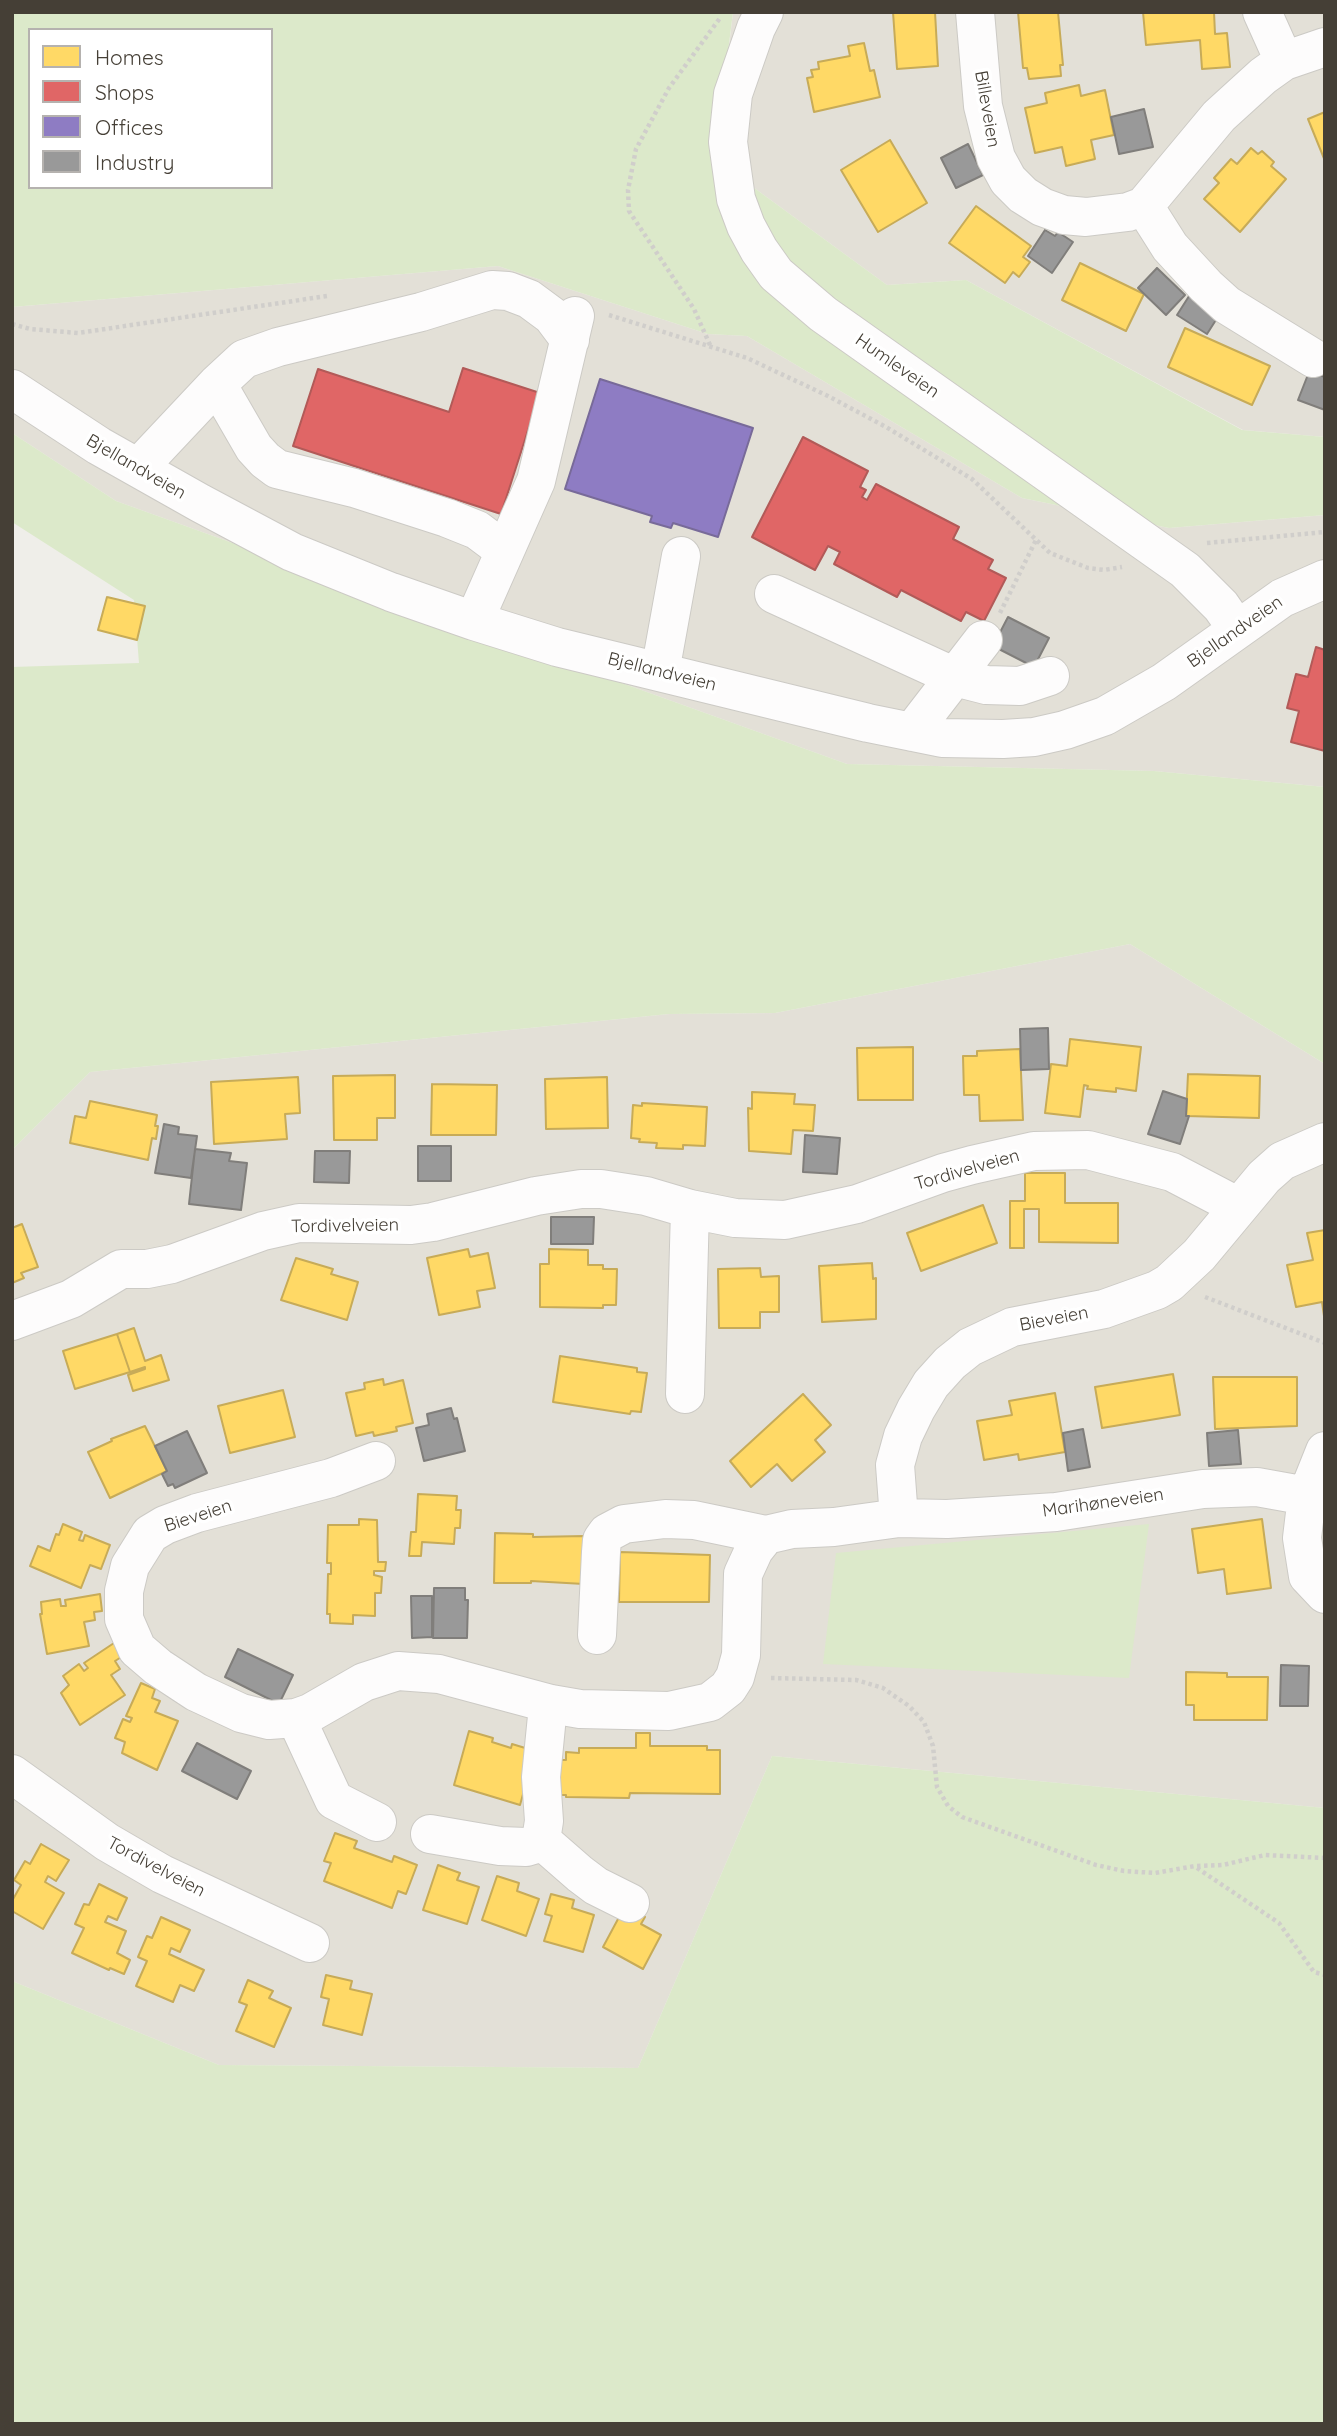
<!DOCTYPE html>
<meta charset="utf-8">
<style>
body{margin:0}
#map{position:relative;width:1337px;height:2436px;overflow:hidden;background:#efeee9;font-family:Quicksand,sans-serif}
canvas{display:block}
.frame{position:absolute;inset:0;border:14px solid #453f36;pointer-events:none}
.legend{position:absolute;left:28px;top:28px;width:245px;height:161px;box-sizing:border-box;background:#fff;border:2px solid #b5b2af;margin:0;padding:9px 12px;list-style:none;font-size:21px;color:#453f36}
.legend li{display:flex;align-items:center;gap:14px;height:35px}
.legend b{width:35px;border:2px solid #b5b2af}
</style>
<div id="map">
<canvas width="1337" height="2436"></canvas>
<div class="frame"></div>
<ul class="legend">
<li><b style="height:19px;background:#ffd966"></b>Homes</li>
<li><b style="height:19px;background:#e06666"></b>Shops</li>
<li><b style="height:19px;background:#8e7cc3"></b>Offices</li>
<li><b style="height:19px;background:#999"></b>Industry</li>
</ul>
</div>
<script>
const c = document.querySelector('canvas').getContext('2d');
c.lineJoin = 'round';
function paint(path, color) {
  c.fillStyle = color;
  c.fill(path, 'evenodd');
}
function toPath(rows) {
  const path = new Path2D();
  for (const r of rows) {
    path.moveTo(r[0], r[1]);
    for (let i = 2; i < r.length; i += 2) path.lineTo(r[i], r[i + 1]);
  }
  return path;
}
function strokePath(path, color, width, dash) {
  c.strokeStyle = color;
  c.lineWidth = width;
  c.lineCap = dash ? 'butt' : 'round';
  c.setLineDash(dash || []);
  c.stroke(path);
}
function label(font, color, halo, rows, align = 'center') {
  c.font = font + ' Quicksand,sans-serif';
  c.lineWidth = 7;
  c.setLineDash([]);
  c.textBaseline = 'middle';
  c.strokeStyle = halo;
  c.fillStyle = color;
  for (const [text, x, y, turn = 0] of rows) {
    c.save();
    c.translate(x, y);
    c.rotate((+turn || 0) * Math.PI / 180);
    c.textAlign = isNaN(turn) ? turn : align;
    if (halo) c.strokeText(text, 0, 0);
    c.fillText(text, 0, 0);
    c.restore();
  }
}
paint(toPath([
 [733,12,1325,12,1325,437,1243,430,966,280,887,285,716,160],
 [498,266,708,334,747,336,1022,498,1169,528,1325,515,1325,787,1154,771,847,764,116,501,12,433,12,307],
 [1130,944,1325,1064,1325,1808,772,1756,638,2068,219,2065,12,1981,12,1150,90,1072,669,1014,775,1013]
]), '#e3e0d7');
paint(toPath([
 [12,12,733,12,717,139,716,160,887,285,966,280,1242,430,1325,437,1325,515,1169,528,1022,498,747,336,708,334,498,266,12,307],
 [30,30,271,30,271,187,30,187],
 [12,433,116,501,847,764,1154,771,1325,787,1325,1064,1130,944,775,1013,669,1014,90,1072,12,1150,12,667,139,663,134,600,12,522],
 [1149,1524,1129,1678,823,1664,836,1553],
 [772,1756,1325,1808,1325,2424,12,2424,12,1981,219,2065,638,2068]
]), '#dce9ca');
const homes = toPath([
 [893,12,935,12,938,66,897,69,893,12],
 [1018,12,1058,12,1063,65,1060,65,1061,76,1029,79,1027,68,1023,68,1018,12],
 [1143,12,1214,12,1215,34,1227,33,1230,67,1202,69,1200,40,1146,45,1143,12],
 [864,43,870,71,874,70,880,97,814,112,807,78,813,77,811,70,819,69,818,62,850,56,848,46,864,43],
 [1079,85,1081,96,1105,90,1114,135,1091,140,1095,159,1066,166,1062,147,1035,153,1025,108,1047,103,1045,93,1079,85],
 [1325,112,1325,161,1308,119,1325,112],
 [890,140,927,203,878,232,841,170,890,140],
 [1251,148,1258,154,1262,151,1274,162,1271,166,1286,179,1240,232,1204,199,1219,183,1214,178,1231,159,1237,164,1251,148],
 [976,206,1031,246,1023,257,1030,262,1019,277,1013,272,1005,283,949,243,976,206],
 [1080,263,1144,294,1126,331,1062,300,1080,263],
 [1185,328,1270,366,1252,405,1168,367,1185,328],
 [107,597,145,606,137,640,98,630,107,597],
 [1070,1039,1141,1047,1136,1091,1116,1088,1116,1092,1087,1089,1088,1086,1084,1085,1080,1117,1045,1113,1051,1064,1067,1066,1070,1039],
 [913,1047,913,1100,858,1100,857,1048,913,1047],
 [1020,1049,1023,1120,980,1121,979,1095,964,1095,963,1056,977,1056,977,1051,1020,1049],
 [1188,1074,1260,1076,1259,1118,1186,1116,1188,1074],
 [395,1075,395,1118,377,1118,377,1140,334,1140,333,1076,395,1075],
 [298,1077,300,1113,285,1114,287,1139,214,1144,211,1082,298,1077],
 [607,1077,608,1128,546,1129,545,1079,607,1077],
 [432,1084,497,1085,496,1135,431,1135,432,1084],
 [752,1092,795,1094,794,1104,815,1105,813,1131,793,1130,791,1154,749,1151,748,1108,752,1109,752,1092],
 [90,1101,157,1115,155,1126,158,1126,156,1139,152,1138,148,1160,70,1143,75,1116,86,1118,90,1101],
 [642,1103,707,1107,705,1146,683,1145,683,1149,656,1148,657,1143,639,1142,640,1139,631,1138,633,1105,642,1106,642,1103],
 [1025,1173,1065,1173,1065,1203,1118,1203,1118,1243,1039,1242,1039,1209,1024,1209,1024,1248,1010,1248,1010,1201,1025,1201,1025,1173],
 [983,1205,997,1243,921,1271,907,1233,983,1205],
 [22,1224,38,1267,21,1273,24,1278,12,1283,12,1228,22,1224],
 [1325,1230,1325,1316,1324,1316,1322,1302,1296,1307,1287,1265,1313,1260,1307,1233,1325,1230],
 [468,1249,470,1257,488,1253,495,1288,477,1291,480,1307,439,1315,427,1258,468,1249],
 [549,1249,588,1250,588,1265,603,1265,603,1269,617,1269,616,1305,603,1305,603,1308,540,1307,540,1264,549,1264,549,1249],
 [296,1258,333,1269,331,1274,358,1282,347,1320,281,1300,296,1258],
 [872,1263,873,1279,876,1278,876,1319,822,1322,819,1266,872,1263],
 [760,1268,761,1277,779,1276,779,1312,760,1312,760,1328,719,1328,718,1269,760,1268],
 [134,1328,145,1361,161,1355,169,1380,133,1391,128,1375,145,1369,145,1367,130,1372,117,1334,134,1328],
 [117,1334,130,1372,75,1389,63,1351,117,1334],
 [560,1356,637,1368,637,1372,647,1373,641,1412,631,1411,630,1414,553,1402,560,1356],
 [1173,1374,1180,1415,1102,1428,1095,1387,1173,1374],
 [1213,1377,1297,1377,1297,1426,1215,1429,1213,1377],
 [383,1379,384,1385,403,1380,413,1423,396,1427,397,1431,374,1436,373,1432,356,1436,346,1393,365,1389,364,1383,383,1379],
 [283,1390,295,1437,230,1453,218,1406,283,1390],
 [1055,1393,1065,1452,1019,1460,1018,1454,984,1460,977,1421,1012,1415,1009,1401,1055,1393],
 [803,1394,831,1425,815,1440,825,1452,792,1481,777,1464,751,1487,730,1461,803,1394],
 [145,1426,167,1471,110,1498,88,1452,112,1441,111,1439,145,1426],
 [418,1494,457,1496,456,1510,461,1510,460,1528,455,1528,454,1544,422,1542,421,1556,409,1556,411,1532,416,1532,418,1494],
 [359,1519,377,1520,378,1562,386,1562,385,1571,374,1571,374,1575,382,1577,381,1593,375,1593,375,1616,353,1615,353,1624,330,1623,330,1614,327,1614,328,1574,331,1574,331,1563,327,1563,328,1525,359,1525,359,1519],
 [1262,1519,1271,1588,1227,1594,1224,1569,1198,1573,1192,1529,1262,1519],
 [63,1524,82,1532,79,1540,83,1541,85,1535,110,1545,101,1569,90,1565,81,1588,30,1566,38,1546,50,1551,56,1534,59,1535,63,1524],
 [495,1533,533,1534,533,1537,585,1536,584,1584,531,1581,531,1583,494,1583,495,1533],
 [620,1552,710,1555,709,1602,619,1602,620,1552],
 [100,1594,102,1611,94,1612,95,1620,84,1622,89,1646,47,1654,40,1614,42,1614,41,1602,60,1599,61,1606,66,1606,65,1600,100,1594],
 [114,1643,123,1656,115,1661,120,1669,111,1675,125,1695,80,1725,61,1693,69,1685,63,1676,79,1664,84,1671,88,1668,84,1663,114,1643],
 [1186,1672,1227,1673,1227,1677,1268,1677,1267,1720,1194,1720,1194,1705,1186,1705,1186,1672],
 [141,1683,155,1689,152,1698,160,1701,155,1712,178,1721,157,1770,122,1753,125,1742,115,1738,123,1719,130,1722,132,1718,126,1716,141,1683],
 [469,1731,493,1738,492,1742,511,1748,512,1744,535,1751,520,1805,454,1785,469,1731],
 [636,1733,650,1733,650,1746,707,1746,707,1750,720,1750,720,1794,630,1793,629,1798,566,1797,566,1795,552,1795,552,1760,566,1760,566,1752,579,1753,579,1748,636,1748,636,1733],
 [335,1833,357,1841,354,1848,392,1862,394,1856,417,1865,406,1894,398,1891,392,1908,324,1881,331,1863,324,1861,335,1833],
 [41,1844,69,1860,56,1881,48,1876,45,1882,64,1893,43,1929,12,1911,12,1901,21,1885,14,1880,25,1861,30,1864,41,1844],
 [438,1865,460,1873,457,1880,479,1887,467,1924,423,1910,438,1865],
 [497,1876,519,1883,517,1891,539,1899,526,1936,482,1920,497,1876],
 [99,1884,127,1898,117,1920,108,1916,105,1922,126,1931,117,1953,130,1960,124,1974,110,1968,109,1970,72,1953,84,1928,75,1924,84,1904,89,1905,99,1884],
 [551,1894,574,1900,572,1908,594,1915,583,1952,544,1941,552,1916,545,1914,551,1894],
 [625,1906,645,1917,641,1924,661,1935,643,1969,603,1947,625,1906],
 [161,1917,190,1930,180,1952,171,1948,169,1954,204,1970,194,1991,180,1985,173,2002,136,1986,147,1961,138,1957,147,1936,152,1938,161,1917],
 [326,1975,352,1981,350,1989,372,1994,362,2035,323,2025,329,1999,321,1997,326,1975],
 [248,1980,273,1991,269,1998,291,2008,274,2047,236,2031,247,2005,239,2002,248,1980]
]);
paint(homes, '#ffd966');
strokePath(homes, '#c7ab58', 2);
const shops = toPath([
 [463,368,540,393,501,514,293,446,318,369,449,412,463,368],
 [803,437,868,471,860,487,866,490,862,497,867,500,876,484,959,527,953,539,993,560,988,569,1006,578,984,621,966,612,961,621,901,590,897,597,834,564,840,552,828,546,815,570,752,537,803,437],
 [1316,647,1325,650,1325,751,1291,742,1299,711,1287,708,1296,674,1308,677,1316,647]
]);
paint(shops, '#e06666');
strokePath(shops, '#b25a58', 2);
const offices = toPath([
 [600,379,753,428,718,537,673,523,671,528,650,522,652,516,565,489,600,379]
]);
paint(offices, '#8e7cc3');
strokePath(offices, '#786a99', 2);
const industry = toPath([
 [1144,109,1153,147,1119,154,1111,117,1144,109],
 [968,144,983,175,956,188,941,158,968,144],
 [1045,230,1055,236,1058,232,1073,242,1052,273,1028,256,1045,230],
 [1157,268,1185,295,1166,315,1138,288,1157,268],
 [1191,293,1221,312,1207,334,1177,315,1191,293],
 [1309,372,1325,377,1325,410,1298,400,1309,372],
 [1008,617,1049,638,1034,667,993,646,1008,617],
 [1048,1028,1049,1069,1021,1070,1020,1029,1048,1028],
 [1163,1091,1187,1099,1186,1116,1189,1116,1180,1144,1148,1134,1163,1091],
 [164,1124,179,1127,178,1134,197,1136,191,1178,155,1173,164,1124],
 [805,1135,840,1138,837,1174,803,1172,805,1135],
 [418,1146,451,1146,451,1181,418,1181,418,1146],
 [195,1149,231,1153,229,1161,247,1163,241,1210,189,1204,195,1149],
 [315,1151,350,1151,349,1183,314,1182,315,1151],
 [551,1217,594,1217,593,1244,551,1244,551,1217],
 [451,1408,454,1419,457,1418,465,1451,424,1461,416,1428,429,1425,427,1414,451,1408],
 [1083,1429,1090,1467,1068,1471,1063,1433,1083,1429],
 [1238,1430,1241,1464,1209,1466,1207,1433,1238,1430],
 [187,1431,207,1473,175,1488,173,1484,168,1486,162,1474,167,1471,155,1446,187,1431],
 [434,1588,465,1588,465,1600,468,1600,467,1638,433,1638,434,1588],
 [411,1596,432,1596,432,1637,412,1638,411,1596],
 [238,1649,293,1675,279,1704,225,1677,238,1649],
 [1281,1665,1309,1666,1308,1706,1280,1706,1281,1665],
 [197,1743,251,1771,237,1799,182,1771,197,1743]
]);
paint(industry, '#999');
strokePath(industry, '#807e7b', 2);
const minor = toPath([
 [764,12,756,28,733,94,728,142,736,199,746,226,759,250,776,274,823,314,1185,570,1221,606,1237,629],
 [975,12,983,106,996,158,1008,180,1023,195,1042,207,1064,215,1086,217,1128,212,1144,206,1219,116,1263,76,1284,61,1325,47],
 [1262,12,1284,61],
 [1144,206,1170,247,1206,286,1227,305,1313,358],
 [217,384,254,448,265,460,277,469,354,488,447,518,477,530,505,551],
 [12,389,99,446,200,503,292,552,391,592,474,621,557,647,868,723,942,738,1003,739,1034,737,1065,730,1105,716,1164,682,1282,598,1325,579],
 [138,468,217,384,244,359,278,347,421,312,492,290,508,291,529,299,552,316,570,340],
 [774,594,955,677,986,685,1020,686,1050,676],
 [474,621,536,481,575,316],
 [660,672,681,556],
 [912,732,983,640],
 [12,1321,71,1299,121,1269,147,1269,172,1264,263,1231,299,1223,411,1225,433,1222,536,1196,581,1189,601,1189,646,1196,690,1209,735,1218,785,1220,857,1204,943,1173,972,1165,1034,1151,1088,1150,1172,1172,1237,1206],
 [685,1394,690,1209],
 [1325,1451,1307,1496,1302,1538,1308,1576,1325,1594],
 [376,1461,331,1478,197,1513,165,1525,150,1534,130,1566,124,1591,124,1619,137,1649,158,1667,196,1692,241,1713,269,1720,296,1718,310,1713,364,1682,398,1671,439,1674,551,1704,580,1709,669,1711,710,1702,728,1688,735,1677,741,1655,743,1574,754,1550,766,1535,792,1529,834,1527,899,1518,895,1465,903,1436,916,1409,931,1384,950,1363,970,1347,1012,1327,1104,1309,1157,1290,1169,1283,1199,1255,1264,1177,1282,1161,1325,1142],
 [899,1518,947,1519,1056,1512,1203,1489,1257,1487,1307,1496],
 [597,1635,601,1552,602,1540,607,1533,624,1524,665,1519,694,1520,766,1535],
 [296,1718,334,1800,377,1822],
 [12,1774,107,1842,162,1874,310,1943],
 [430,1834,500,1846,526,1847,536,1844,541,1840,580,1874,596,1886,630,1903],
 [541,1840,544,1821,541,1777,547,1716,551,1704]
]);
strokePath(minor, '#cccac5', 40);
strokePath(toPath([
 [609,315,747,358,828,396,886,427,972,479,1050,553,1088,568,1104,570,1122,567],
 [12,324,30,329,78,333,327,296],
 [710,345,694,309,629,211,628,190,636,149,669,88,720,18],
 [1207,543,1325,532],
 [1000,613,1036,540],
 [1205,1297,1325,1343],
 [771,1678,856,1680,883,1688,909,1706,924,1722,933,1746,937,1787,948,1806,962,1817,1096,1865,1124,1871,1155,1873,1195,1866,1223,1865,1265,1855,1325,1858],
 [1197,1868,1279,1923,1314,1972,1325,1975]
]), '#d0cecb', 4.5, [3.5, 3.5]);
strokePath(minor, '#fdfcfc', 38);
label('18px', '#453f36', '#fff', [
 ["Billeveien",987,109,80],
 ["Humleveien",897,366,35],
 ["Bjellandveien",136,467,30],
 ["Bjellandveien",1235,632,-35],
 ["Bjellandveien",662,672,14],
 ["Tordivelveien",967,1170,-16],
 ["Tordivelveien",345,1226,-1],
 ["Bieveien",1054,1319,-11],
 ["Marihøneveien",1103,1503,-8],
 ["Bieveien",198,1516,-18],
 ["Tordivelveien",156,1867,28]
]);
</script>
